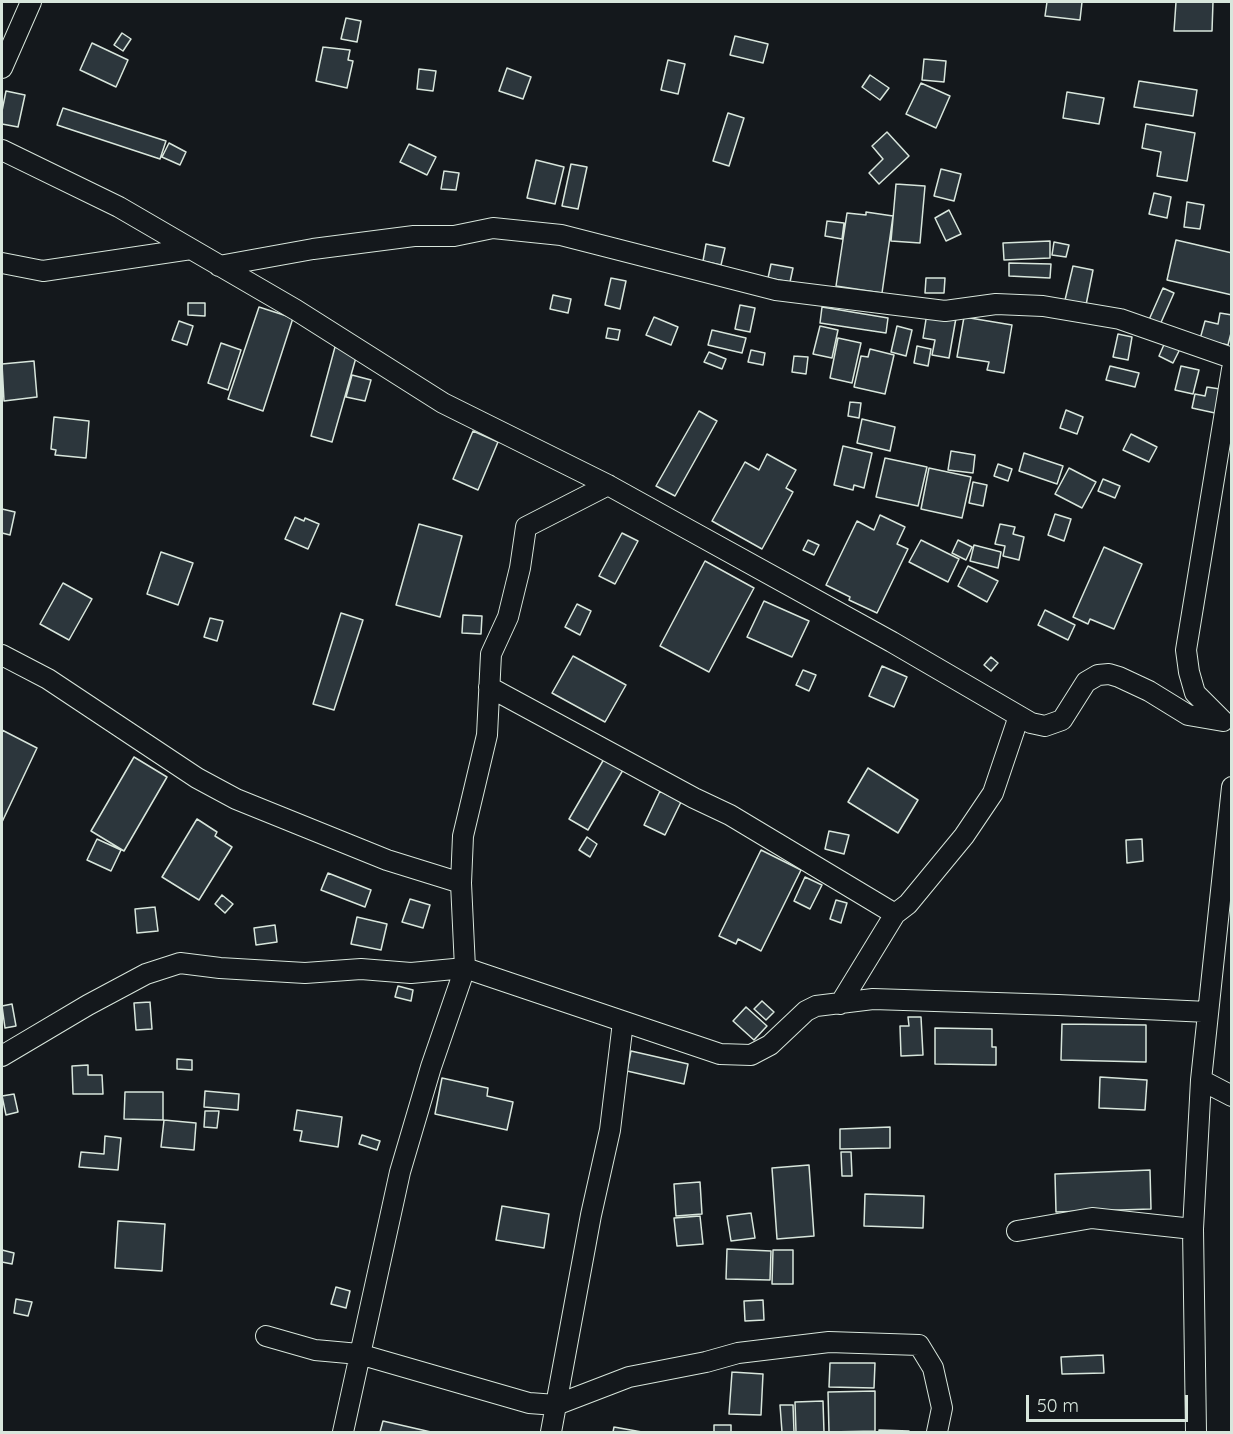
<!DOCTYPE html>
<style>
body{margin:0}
#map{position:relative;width:1233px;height:1434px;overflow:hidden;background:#14181c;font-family:Quicksand,sans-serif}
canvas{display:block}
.frame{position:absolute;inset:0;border:3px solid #d8e6dc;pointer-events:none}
.scale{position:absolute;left:1026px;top:1395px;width:162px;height:27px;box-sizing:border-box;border:3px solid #d8e6dc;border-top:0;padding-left:8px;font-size:18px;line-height:21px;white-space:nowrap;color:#d8e6dc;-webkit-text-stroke:4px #14181c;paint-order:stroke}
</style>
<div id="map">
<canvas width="1233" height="1434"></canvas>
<div class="frame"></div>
<div class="scale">50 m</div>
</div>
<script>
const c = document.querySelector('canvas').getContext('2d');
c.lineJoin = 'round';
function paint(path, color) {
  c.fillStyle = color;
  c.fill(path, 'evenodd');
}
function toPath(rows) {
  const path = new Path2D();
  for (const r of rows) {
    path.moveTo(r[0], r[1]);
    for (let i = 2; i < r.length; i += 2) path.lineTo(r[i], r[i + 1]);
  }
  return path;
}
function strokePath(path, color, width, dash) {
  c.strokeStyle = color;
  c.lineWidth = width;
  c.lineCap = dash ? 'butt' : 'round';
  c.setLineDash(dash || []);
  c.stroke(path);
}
const building = toPath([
 [1047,2,1082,2,1080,20,1045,16,1047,2],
 [1176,2,1213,2,1212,31,1174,31,1176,2],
 [346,18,361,21,357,42,341,39,346,18],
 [122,33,131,39,123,51,114,45,122,33],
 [735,36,768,44,763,63,730,55,735,36],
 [92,43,128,60,116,87,80,70,92,43],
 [323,47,350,50,348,60,353,61,347,88,316,81,323,47],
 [924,59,946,61,944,82,922,80,924,59],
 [668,60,685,64,678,94,661,90,668,60],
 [507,68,531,77,523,99,499,91,507,68],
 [419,69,436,71,433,91,417,89,419,69],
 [870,75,889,88,880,100,862,87,870,75],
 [1139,81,1197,90,1193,116,1134,107,1139,81],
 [921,83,950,96,936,128,906,114,921,83],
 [6,91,25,95,18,127,2,124,2,111,6,91],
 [1067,92,1104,98,1099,124,1063,118,1067,92],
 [63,108,166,141,160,159,57,125,63,108],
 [728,113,744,118,729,166,713,161,728,113],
 [1146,124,1195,133,1187,181,1157,176,1161,152,1142,148,1146,124],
 [887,132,909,156,879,184,869,173,883,159,872,146,887,132],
 [169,143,186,152,180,165,162,157,169,143],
 [409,144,436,157,427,175,400,162,409,144],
 [536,160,564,167,555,204,527,198,536,160],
 [571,164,587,167,578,209,562,206,571,164],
 [941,169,961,174,954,201,934,196,941,169],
 [444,171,459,173,456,190,441,189,444,171],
 [896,184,925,186,920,243,891,241,896,184],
 [1154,193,1171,197,1167,218,1149,214,1154,193],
 [1187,202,1204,205,1200,229,1184,227,1187,202],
 [949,210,961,234,946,241,935,218,949,210],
 [866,212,893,216,882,293,836,286,847,213,866,215,866,212],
 [827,221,844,223,842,239,825,236,827,221],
 [1176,240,1232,253,1232,295,1167,280,1176,240],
 [1050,241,1050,258,1004,260,1003,243,1050,241],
 [1054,242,1069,245,1066,257,1052,255,1054,242],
 [706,244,725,248,721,265,703,261,706,244],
 [1009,263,1051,264,1050,278,1009,276,1009,263],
 [771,264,793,268,790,282,768,278,771,264],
 [1073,266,1093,270,1086,305,1065,300,1073,266],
 [611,278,626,281,620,309,605,305,611,278],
 [926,278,945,278,944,293,925,293,926,278],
 [1163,288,1174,293,1159,327,1148,322,1163,288],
 [553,295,571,299,568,313,550,309,553,295],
 [188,303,205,303,205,316,188,315,188,303],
 [740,305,755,308,750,332,735,329,740,305],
 [259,307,293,318,263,411,228,399,259,307],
 [822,307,888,318,886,333,820,323,822,307],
 [927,313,956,318,949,358,932,355,935,340,923,338,927,313],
 [1220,313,1232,315,1232,329,1228,345,1200,339,1205,321,1218,324,1220,313],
 [654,317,678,327,671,345,646,335,654,317],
 [964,317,1012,325,1004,373,987,370,989,362,957,357,964,317],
 [179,321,193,326,187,345,172,340,179,321],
 [820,326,838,330,832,358,813,354,820,326],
 [897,326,912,330,906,356,891,352,897,326],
 [608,328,620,330,618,340,606,338,608,328],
 [712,330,746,338,742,353,708,345,712,330],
 [1118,334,1132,337,1128,360,1113,357,1118,334],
 [838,338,861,343,852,383,830,378,838,338],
 [1166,340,1181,347,1173,363,1159,356,1166,340],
 [221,343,241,350,228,390,208,383,221,343],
 [917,346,931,349,928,366,914,363,917,346],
 [335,347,357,354,332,442,311,436,335,347],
 [870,349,894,355,885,394,854,387,861,356,868,357,870,349],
 [751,350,765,353,763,365,748,362,751,350],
 [709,352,726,359,722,369,704,362,709,352],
 [794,356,808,357,806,374,792,372,794,356],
 [34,361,37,397,4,401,2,364,34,361],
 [1110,366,1139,373,1135,387,1106,380,1110,366],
 [1181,366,1199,370,1193,394,1175,390,1181,366],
 [352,375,371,380,365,401,346,397,352,375],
 [1207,387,1220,389,1215,413,1192,408,1195,394,1205,396,1207,387],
 [850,402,861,403,859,418,848,416,850,402],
 [1066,410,1083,417,1077,434,1060,428,1066,410],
 [699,411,717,421,675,496,656,486,699,411],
 [54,417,89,421,86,458,55,455,56,450,51,449,54,417],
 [862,419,895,427,890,451,857,443,862,419],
 [473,431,498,442,478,490,453,479,473,431],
 [1131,434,1157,447,1149,462,1123,450,1131,434],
 [843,446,872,453,864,488,854,485,853,490,834,485,843,446],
 [951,451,975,455,973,473,948,470,951,451],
 [1024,453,1063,466,1057,484,1019,471,1024,453],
 [767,454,796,470,786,488,793,492,762,549,712,521,745,462,759,470,767,454],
 [885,458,927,467,918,506,876,497,885,458],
 [998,464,1012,469,1008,481,994,476,998,464],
 [929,468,971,477,962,518,921,509,929,468],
 [1069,468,1096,482,1082,508,1055,494,1069,468],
 [1103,479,1120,486,1115,498,1098,491,1103,479],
 [973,482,987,485,983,506,969,503,973,482],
 [2,509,15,512,10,535,2,533,2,509],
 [1055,514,1071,519,1064,541,1048,535,1055,514],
 [880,515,905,527,897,544,908,549,877,613,849,600,850,597,826,585,857,521,874,530,880,515],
 [295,517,304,521,305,518,319,524,308,549,285,539,295,517],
 [419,524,462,536,440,617,396,605,419,524],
 [1000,524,1015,527,1013,534,1024,537,1019,560,1003,556,1005,546,995,544,1000,524],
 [622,533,638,541,615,584,599,576,622,533],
 [808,540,819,545,814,555,803,550,808,540],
 [921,540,959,559,948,582,909,562,921,540],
 [958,540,972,547,966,560,952,553,958,540],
 [974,545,1001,552,998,568,970,561,974,545],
 [1104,547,1142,564,1114,629,1090,619,1088,624,1073,617,1104,547],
 [161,552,193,563,178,605,147,594,161,552],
 [705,561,754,588,709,672,660,646,705,561],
 [968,566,998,581,987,602,958,586,968,566],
 [63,583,92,599,69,640,40,624,63,583],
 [764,601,809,621,792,657,747,637,764,601],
 [577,604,591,611,580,635,565,627,577,604],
 [1045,610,1075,625,1068,640,1038,625,1045,610],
 [341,613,363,620,334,710,313,704,341,613],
 [463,615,482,616,481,634,462,633,463,615],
 [210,618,223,621,217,641,204,637,210,618],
 [573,656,626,685,605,722,552,693,573,656],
 [991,657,998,663,991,671,984,665,991,657],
 [882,666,907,677,894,707,869,696,882,666],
 [803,670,816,675,809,691,796,685,803,670],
 [2,730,37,748,2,822,2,730],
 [134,757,167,777,124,851,91,831,134,757],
 [604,759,623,770,588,830,569,819,604,759],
 [868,768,918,800,898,833,848,802,868,768],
 [660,791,681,802,665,835,644,825,660,791],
 [197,819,217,832,215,836,232,847,199,900,162,877,197,819],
 [829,831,849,835,844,854,825,849,829,831],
 [587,837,597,844,590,857,579,850,587,837],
 [97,839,121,850,111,871,87,860,97,839],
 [1142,839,1143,861,1127,863,1126,840,1142,839],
 [761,850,801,870,761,951,738,939,736,944,719,936,761,850],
 [328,873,371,890,365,907,321,890,328,873],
 [805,877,822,885,810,909,794,901,805,877],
 [222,895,233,904,225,913,215,904,222,895],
 [410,899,430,905,423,928,402,922,410,899],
 [836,900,847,903,841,923,830,919,836,900],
 [155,907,158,931,137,933,135,909,155,907],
 [357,917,387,924,381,950,351,944,357,917],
 [275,925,277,942,256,945,254,928,275,925],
 [398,986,413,990,411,1001,395,997,398,986],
 [762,1001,774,1012,766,1020,754,1009,762,1001],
 [150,1002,152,1029,136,1030,134,1003,150,1002],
 [12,1004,16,1026,5,1028,2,1006,12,1004],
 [746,1007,767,1026,754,1040,733,1021,746,1007],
 [908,1017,921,1017,923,1055,901,1056,900,1026,909,1026,908,1017],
 [1062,1024,1146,1025,1146,1062,1061,1060,1062,1024],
 [935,1028,992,1029,992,1047,996,1047,996,1065,935,1064,935,1028],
 [631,1051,688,1064,684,1084,627,1071,631,1051],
 [177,1059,192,1060,192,1070,177,1069,177,1059],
 [88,1065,88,1075,102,1075,103,1094,73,1094,72,1066,88,1065],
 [1100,1077,1147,1080,1145,1110,1099,1108,1100,1077],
 [442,1078,488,1088,487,1096,513,1102,507,1130,435,1114,442,1078],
 [205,1091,239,1094,238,1110,204,1107,205,1091],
 [125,1092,163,1092,163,1120,124,1119,125,1092],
 [14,1094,18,1112,6,1115,2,1096,14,1094],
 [297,1110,342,1117,338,1147,300,1141,302,1131,294,1130,297,1110],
 [205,1111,219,1111,217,1128,204,1127,205,1111],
 [164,1120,196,1123,194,1150,161,1147,164,1120],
 [890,1127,890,1148,840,1149,840,1129,890,1127],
 [362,1135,380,1141,377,1150,359,1144,362,1135],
 [105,1136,121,1138,118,1170,79,1167,81,1152,104,1154,105,1136],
 [841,1152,851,1152,852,1176,842,1176,841,1152],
 [809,1165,814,1236,777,1239,772,1168,809,1165],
 [1150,1170,1151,1209,1056,1212,1055,1174,1150,1170],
 [700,1182,702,1214,676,1216,674,1184,700,1182],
 [865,1194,924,1196,923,1228,864,1226,865,1194],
 [502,1206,549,1214,544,1248,496,1240,502,1206],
 [751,1213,755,1238,731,1241,727,1216,751,1213],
 [700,1216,703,1244,677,1246,674,1218,700,1216],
 [118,1221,165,1224,162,1271,115,1268,118,1221],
 [727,1249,771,1251,770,1280,726,1279,727,1249],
 [2,1250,14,1253,12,1264,2,1262,2,1250],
 [773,1250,793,1250,793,1284,772,1284,773,1250],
 [336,1287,350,1291,346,1308,331,1304,336,1287],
 [16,1299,32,1302,28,1316,14,1313,16,1299],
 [763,1300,764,1320,745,1321,744,1301,763,1300],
 [1103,1355,1104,1373,1062,1374,1061,1357,1103,1355],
 [830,1363,875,1363,874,1388,829,1387,830,1363],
 [732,1372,763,1374,761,1415,729,1414,732,1372],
 [875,1391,875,1431,829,1432,828,1392,875,1391],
 [823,1401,824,1432,796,1432,795,1402,823,1401],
 [780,1405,793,1405,794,1432,782,1432,780,1405],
 [383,1421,431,1432,380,1432,383,1421],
 [714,1425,731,1425,731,1432,714,1432,714,1425],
 [614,1427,642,1432,613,1432,614,1427],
 [879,1430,909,1431,909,1432,879,1432,879,1430]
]);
paint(building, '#2c363c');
strokePath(building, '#d8e6dc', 1.5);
const minor = toPath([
 [2,68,31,2],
 [2,150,119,207,296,310,443,403,608,485,682,526,892,642,1031,723,1045,726,1062,720,1086,682,1098,675,1109,674,1119,677,1149,691,1188,715,1223,721],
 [2,263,43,271,191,249],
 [219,266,313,249,414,236,454,236,493,228,561,235,776,290,945,311,996,304,1043,306,1120,319,1232,358],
 [2,655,48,679,197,778,236,799,387,860,461,883],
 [489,687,694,798,730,815,895,914],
 [1223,721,1195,693,1189,672,1186,650,1232,369],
 [840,1004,895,914,908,904,964,836,993,793,1019,716],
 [2,1056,88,1005,146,974,180,963,220,968,305,973,361,969,411,973,465,968,720,1054,751,1055,770,1045,806,1011,816,1006,873,999,1058,1005,1208,1012],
 [1201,1080,1232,1096],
 [1017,1231,1092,1218,1193,1229],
 [266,1336,315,1350,359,1354,529,1403,556,1405,629,1377,706,1362,738,1353,829,1342,919,1345,933,1368,942,1408,937,1432],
 [343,1432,400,1172,431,1067,465,968,461,883,463,836,487,735,491,654,508,617,520,568,526,527,608,485],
 [551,1432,591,1215,610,1130,623,1022],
 [1196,1432,1193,1229,1201,1080,1232,787]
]);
strokePath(minor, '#d8e6dc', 22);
strokePath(minor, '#14181c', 20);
</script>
